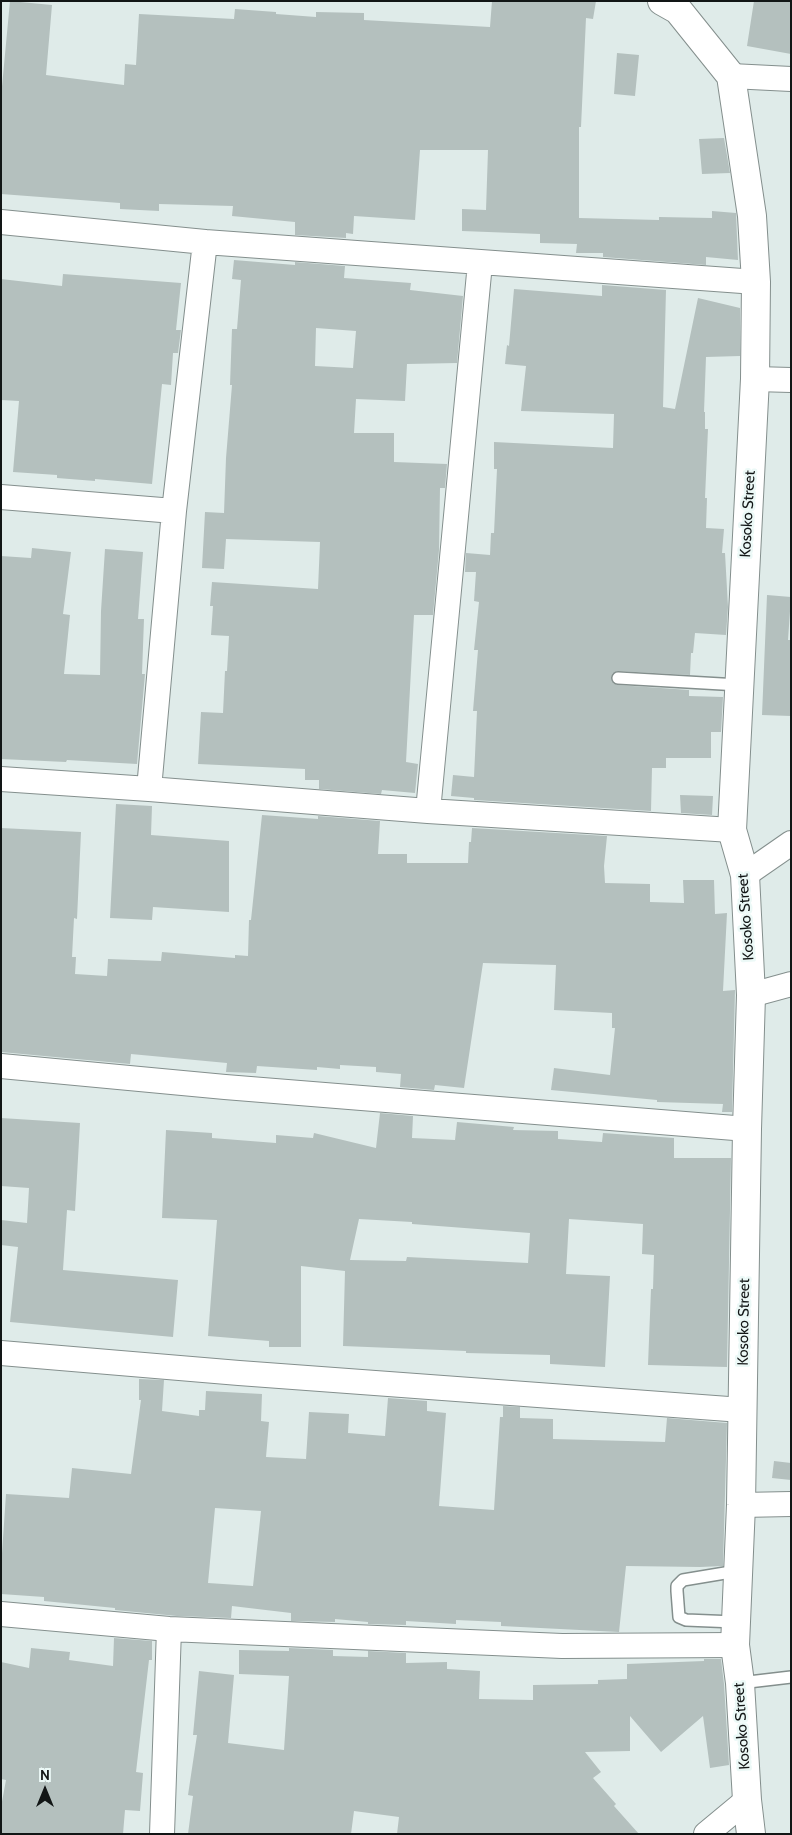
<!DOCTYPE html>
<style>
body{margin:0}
#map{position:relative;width:792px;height:1835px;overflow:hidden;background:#dfebe9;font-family:Cabin,sans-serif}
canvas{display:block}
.frame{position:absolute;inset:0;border:2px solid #121616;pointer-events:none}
.north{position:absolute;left:20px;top:1765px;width:50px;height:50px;-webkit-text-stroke:4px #ecf9f7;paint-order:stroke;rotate:0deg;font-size:14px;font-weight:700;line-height:20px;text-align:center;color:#121616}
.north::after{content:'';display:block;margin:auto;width:18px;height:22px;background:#121616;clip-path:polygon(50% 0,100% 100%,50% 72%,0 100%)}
</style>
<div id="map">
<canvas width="792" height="1835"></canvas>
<div class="frame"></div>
<div class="north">N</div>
</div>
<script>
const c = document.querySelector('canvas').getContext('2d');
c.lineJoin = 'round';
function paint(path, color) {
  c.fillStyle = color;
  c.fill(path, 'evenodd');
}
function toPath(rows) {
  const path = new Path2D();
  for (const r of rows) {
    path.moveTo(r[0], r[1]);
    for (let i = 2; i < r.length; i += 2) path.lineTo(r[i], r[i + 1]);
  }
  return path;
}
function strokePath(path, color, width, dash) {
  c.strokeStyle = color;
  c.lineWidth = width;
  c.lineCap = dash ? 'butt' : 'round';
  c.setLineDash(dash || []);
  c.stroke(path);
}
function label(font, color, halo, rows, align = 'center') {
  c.font = font + ' Cabin,sans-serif';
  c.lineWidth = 5;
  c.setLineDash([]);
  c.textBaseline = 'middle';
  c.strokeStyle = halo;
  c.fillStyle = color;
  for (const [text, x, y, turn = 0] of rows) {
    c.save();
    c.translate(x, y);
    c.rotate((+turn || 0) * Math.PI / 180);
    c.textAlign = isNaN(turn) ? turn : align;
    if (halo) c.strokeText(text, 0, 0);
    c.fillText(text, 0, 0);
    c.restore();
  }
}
paint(toPath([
 [10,1,52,5,46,75,124,85,125,64,136,65,139,14,234,19,235,9,276,12,276,14,316,17,316,12,364,13,364,20,490,27,492,1,596,1,593,19,586,18,581,127,579,127,579,218,659,220,659,217,712,218,712,211,736,213,738,260,706,257,706,265,603,257,603,253,576,253,577,244,540,243,540,234,462,231,462,209,486,210,488,150,420,150,415,220,354,216,353,234,346,233,346,238,295,235,295,222,232,216,233,206,159,204,159,211,120,209,120,203,1,194,1,97],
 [754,1,791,1,791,54,747,46],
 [617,53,639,55,635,96,614,94],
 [724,138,730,173,702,174,699,139],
 [234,260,295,265,295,262,345,266,344,278,411,283,410,290,463,296,457,363,407,364,405,401,356,399,354,433,394,433,394,462,447,464,445,488,440,488,439,550,433,615,414,615,406,762,418,764,415,793,382,790,381,794,319,789,319,780,305,780,305,769,198,764,201,712,223,713,225,671,227,671,229,636,211,635,213,606,210,606,212,582,318,589,320,542,226,539,224,569,202,568,205,512,224,513,226,458,232,385,230,385,232,329,237,329,241,280,232,279],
 [316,328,356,331,353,368,315,366],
 [63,274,181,283,176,330,181,330,178,353,173,353,171,385,162,384,152,484,95,479,95,481,57,478,57,475,13,472,19,401,1,400,1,279,62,286],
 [602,285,666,290,663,407,675,409,698,298,740,308,740,356,706,357,704,412,705,412,705,429,708,429,705,498,707,498,706,528,724,529,722,553,725,553,728,607,726,635,695,633,693,653,691,653,690,675,618,671,612,674,611,678,614,684,618,685,689,690,689,696,723,697,721,732,711,732,711,758,666,758,666,768,652,768,651,811,474,800,474,798,451,796,453,775,474,777,477,711,473,711,478,650,474,650,479,602,474,601,476,572,465,572,466,553,490,555,491,533,494,533,497,469,494,469,494,442,613,448,614,414,521,411,526,366,505,364,507,345,509,346,514,289,602,296],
 [32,548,71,552,63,614,70,615,64,674,100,675,101,611,105,549,143,552,138,619,144,619,142,674,145,674,137,764,67,760,66,762,1,759,1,556,31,558],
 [767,595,791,597,788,640,791,640,791,716,762,715],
 [680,795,713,796,712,815,681,813],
 [116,804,152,806,151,835,229,841,229,912,153,907,152,920,110,918],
 [262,815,318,819,318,816,380,821,378,854,407,854,407,863,468,863,469,842,471,842,472,828,607,836,604,866,605,883,650,884,650,902,684,903,683,880,714,880,715,914,727,913,723,991,735,990,732,1112,722,1112,723,1104,657,1102,657,1100,551,1090,554,1068,610,1075,615,1028,612,1028,612,1013,554,1010,556,965,483,963,464,1088,435,1085,434,1090,400,1087,401,1074,376,1072,376,1067,340,1065,340,1069,317,1067,317,1070,257,1066,256,1073,226,1072,227,1063,131,1054,130,1064,1,1052,1,828,81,832,77,919,74,918,72,957,76,957,75,974,107,976,108,959,161,961,162,952,235,958,235,955,248,956,249,920,251,920],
 [380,1113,413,1116,412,1138,455,1140,457,1122,514,1127,513,1130,558,1131,558,1139,602,1142,603,1133,674,1138,674,1158,731,1158,727,1367,648,1365,651,1289,653,1289,654,1255,642,1254,643,1224,569,1219,566,1274,610,1276,605,1367,550,1364,550,1355,466,1353,466,1351,343,1346,345,1271,301,1266,301,1347,269,1347,269,1341,208,1336,217,1220,162,1218,166,1130,212,1133,212,1138,276,1143,276,1135,313,1138,314,1133,376,1148],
 [359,1219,412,1222,412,1224,530,1233,528,1263,407,1257,406,1261,350,1260],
 [1,1118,80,1123,75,1211,67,1210,63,1270,178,1280,173,1337,10,1322,18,1247,1,1245,1,1220,27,1223,29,1188,1,1186],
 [139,1379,164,1380,162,1411,199,1416,199,1410,205,1410,206,1391,262,1394,261,1421,269,1422,266,1457,306,1459,309,1412,349,1414,348,1433,385,1436,388,1398,427,1401,427,1411,446,1413,439,1506,494,1510,500,1417,503,1417,503,1406,520,1407,520,1418,553,1419,553,1439,665,1442,667,1418,727,1423,723,1566,700,1567,626,1566,619,1632,501,1626,501,1622,456,1620,456,1624,406,1621,406,1625,368,1624,368,1622,335,1619,335,1622,291,1621,291,1613,232,1606,231,1618,177,1616,115,1610,115,1608,44,1601,44,1597,1,1594,1,1568,6,1494,69,1498,72,1468,131,1474,141,1400,139,1400],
 [215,1508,261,1511,253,1586,208,1583],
 [774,1461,791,1463,791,1480,772,1478],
 [114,1638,152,1641,152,1660,149,1660,136,1772,143,1773,140,1811,125,1810,123,1834,1,1834,1,1807,6,1780,1,1779,1,1662,29,1668,31,1648,70,1652,69,1660,113,1666],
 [289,1648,333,1650,333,1656,368,1657,368,1651,406,1653,406,1663,447,1662,447,1669,480,1671,479,1699,533,1700,533,1685,598,1684,598,1680,627,1679,627,1664,704,1661,704,1659,721,1659,724,1684,729,1765,710,1768,703,1716,661,1752,630,1716,630,1751,585,1752,601,1772,593,1778,616,1804,614,1806,639,1834,397,1834,399,1817,354,1811,351,1834,188,1834,193,1796,188,1795,197,1735,193,1735,199,1671,234,1675,228,1743,284,1750,289,1676,239,1674,239,1650,289,1651]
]), '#b4c0be');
const lane = toPath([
 [618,678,739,685],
 [735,1622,686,1620,679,1617,677,1591,677,1586,683,1580,737,1571],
 [740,1683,791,1677]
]);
const street = toPath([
 [731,76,791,79],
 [1,222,205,242,756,282],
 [755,379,791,380],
 [1,497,174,511],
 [1,779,149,789,428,811,732,830],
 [149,789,174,511,205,242],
 [428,811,480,263],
 [745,875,791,843],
 [751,995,791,984],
 [1,1066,225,1087,747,1129],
 [1,1353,239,1373,742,1410],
 [741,1505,791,1504],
 [1,1614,169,1629,562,1646,735,1645],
 [162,1834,169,1629],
 [706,1834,747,1800]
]);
const secondary = toPath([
 [662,1,678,10,731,76,752,216,756,282,755,379,732,830,745,875,751,995,747,1129,741,1505,735,1645,740,1683,747,1800,751,1834]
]);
strokePath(lane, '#848f8d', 14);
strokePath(street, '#848f8d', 26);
strokePath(secondary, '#848f8d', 30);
strokePath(lane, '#fff', 11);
strokePath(street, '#fff', 24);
strokePath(secondary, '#fff', 28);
label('15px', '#121616', '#ecf9f7', [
 ["Kosoko Street",748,514,-87],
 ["Kosoko Street",746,917,-94],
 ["Kosoko Street",744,1322,-89],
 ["Kosoko Street",742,1726,-94]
]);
</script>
